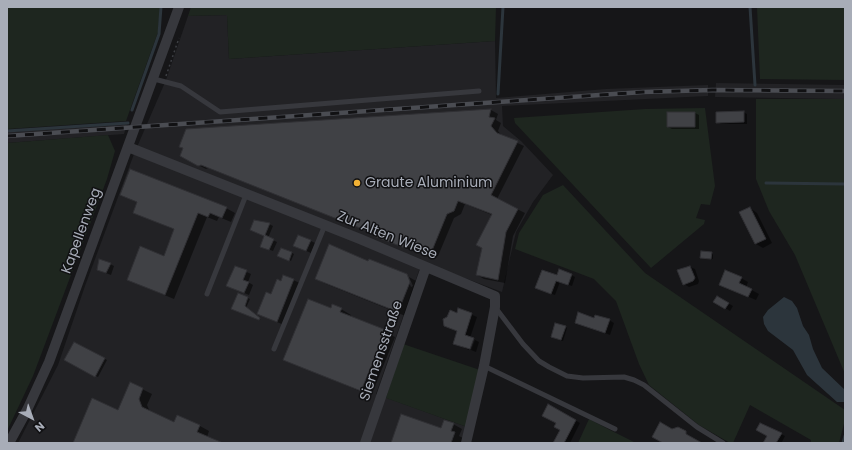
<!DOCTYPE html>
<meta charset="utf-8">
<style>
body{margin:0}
#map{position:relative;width:852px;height:450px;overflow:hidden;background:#161618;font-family:Poppins,sans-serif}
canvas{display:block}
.frame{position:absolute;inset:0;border:8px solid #a8adb8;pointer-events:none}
.north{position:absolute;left:12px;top:398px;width:40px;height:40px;-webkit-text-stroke:3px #111113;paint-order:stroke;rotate:139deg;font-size:11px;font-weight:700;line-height:16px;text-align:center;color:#a8adb8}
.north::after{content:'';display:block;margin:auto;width:14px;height:18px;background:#a8adb8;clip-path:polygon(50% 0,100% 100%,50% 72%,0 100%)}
</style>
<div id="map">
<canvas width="852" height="450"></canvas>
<div class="frame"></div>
<div class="north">N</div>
</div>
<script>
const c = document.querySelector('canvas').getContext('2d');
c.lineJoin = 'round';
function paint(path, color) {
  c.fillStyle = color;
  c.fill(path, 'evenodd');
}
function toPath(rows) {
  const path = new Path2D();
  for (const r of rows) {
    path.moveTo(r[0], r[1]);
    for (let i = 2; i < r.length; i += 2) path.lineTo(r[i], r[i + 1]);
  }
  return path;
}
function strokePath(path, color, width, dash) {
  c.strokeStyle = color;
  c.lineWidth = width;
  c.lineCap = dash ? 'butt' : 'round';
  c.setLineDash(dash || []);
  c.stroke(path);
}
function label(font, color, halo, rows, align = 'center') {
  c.font = font + ' Poppins,sans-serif';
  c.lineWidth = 3;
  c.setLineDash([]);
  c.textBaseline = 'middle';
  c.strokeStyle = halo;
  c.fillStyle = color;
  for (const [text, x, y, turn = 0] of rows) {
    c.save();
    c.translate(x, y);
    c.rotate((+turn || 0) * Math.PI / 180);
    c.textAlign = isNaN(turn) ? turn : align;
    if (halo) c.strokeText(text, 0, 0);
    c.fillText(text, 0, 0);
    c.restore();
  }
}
paint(toPath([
 [227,15,229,59,495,41,496,98,606,89,708,85,708,96,502,106,503,126,521,141,553,175,533,202,516,232,502,292,422,262,376,394,467,427,463,443,18,443,58,365,85,286,134,154,166,80,188,16],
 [716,83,845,85,845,99,715,97],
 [127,124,124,134,7,143,7,132]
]), '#222225');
paint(toPath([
 [7,7,160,7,158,32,126,121,7,129],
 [191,7,496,7,495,41,229,59,227,15,188,16],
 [757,7,845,7,845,80,760,79],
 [756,99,845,99,845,374,795,255,769,211,756,179],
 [705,108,715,186,710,205,701,204,696,218,705,220,704,224,651,268,515,123,514,118,645,109],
 [108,135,115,151,107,179,33,376,7,431,7,143],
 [563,185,645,273,845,410,845,420,839,443,811,443,811,440,750,405,733,443,730,443,699,425,649,385,639,364,616,301,594,279,515,249,519,233,543,195],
 [403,344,480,370,467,427,386,398],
 [589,419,608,429,636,443,578,443]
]), '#1e261f');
paint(toPath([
 [784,297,792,301,797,308,803,326,809,335,813,349,822,368,845,390,845,402,837,402,807,375,793,350,768,331,764,324,763,317,768,310]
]), '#2c353c');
paint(toPath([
 [491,110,498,114,496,120,501,123,498,131,502,136,524,146,497,199,525,213,513,236,505,283,484,279,477,275,492,215,465,204,461,214,454,218,438,256,430,258,416,249,413,251,382,239,376,234,208,168,206,169,188,160,187,130],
 [743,112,747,114,747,124,721,124,717,122],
 [695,113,699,115,699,129,672,129,668,127],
 [122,195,226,208,235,213,231,222,219,217,217,221,207,217,174,299,128,280,164,257,175,230,134,212,138,203],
 [750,208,757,213,772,243,763,248,756,244],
 [269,224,273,226,268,238,277,242,273,251,265,248,265,236],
 [311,241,315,243,311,253,295,246],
 [292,253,294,254,291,261,281,257],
 [711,253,713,254,713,259,701,258],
 [369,262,406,276,411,287,413,286,409,277,416,281,408,317,326,284,316,279],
 [110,264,114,266,111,275,103,272],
 [236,267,251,274,248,282,253,285,249,295,232,288],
 [690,267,695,269,699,281,698,284,689,287,684,284],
 [571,275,575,277,572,286,560,282,555,295,540,290,558,277],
 [741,278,748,282,746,287,759,294,756,300,720,285],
 [293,280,300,283,284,325,258,314,281,282],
 [238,294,250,299,246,308,261,320,235,309],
 [717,297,733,306,730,311,714,301],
 [341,309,351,315,350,317,395,337,371,396,284,359],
 [459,309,477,317,470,338,473,339,469,350,454,343,458,331,448,318,458,314],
 [595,319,609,320,614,323,610,335,576,322],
 [565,327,567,328,563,341,554,338],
 [475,340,479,342,476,352,471,350],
 [75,343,107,360,98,377,66,360],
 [130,383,152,394,147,405,150,412,175,423,178,416,200,426,209,431,207,437,221,443,74,443,118,411],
 [548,405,580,423,570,443,554,443,561,430],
 [453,424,462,429,459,436,463,438,461,443,394,443],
 [781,434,785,436,782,442,784,443,764,443]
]), '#0007');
strokePath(toPath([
 [750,7,755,85],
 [498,94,503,7],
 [132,110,159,34,161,7],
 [7,131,128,123],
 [766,183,845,184],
 [843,443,845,436]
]), '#2c353c', 3);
const building = toPath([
 [491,109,489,117,495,118,491,126,497,133,518,141,491,195,518,209,506,232,498,280,476,275,482,248,476,245,492,214,458,201,454,211,447,214,431,253,422,254,408,246,405,248,374,236,375,234,201,165,198,166,180,156,183,148,179,147,186,129,491,109],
 [744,111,744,122,716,123,716,112,744,111],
 [667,112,695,112,695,127,667,127,667,112],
 [130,169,227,207,222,218,210,213,208,217,198,213,165,295,127,280,140,246,164,256,174,229,133,213,137,202,120,195,130,169],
 [750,207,766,239,755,244,739,212,750,207],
 [254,220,270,223,265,235,274,239,269,250,260,247,264,236,250,230,254,220],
 [298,235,311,240,306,251,293,246,298,235],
 [329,244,368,261,369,259,407,274,410,282,398,312,315,279,329,244],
 [281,248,292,252,289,261,277,256,281,248],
 [701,251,712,252,711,259,700,258,701,251],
 [99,259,111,263,106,273,97,270,99,259],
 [235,266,247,270,243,280,249,282,244,293,226,286,235,266],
 [690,266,695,278,693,281,683,285,677,270,690,266],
 [559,269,572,274,568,285,556,281,551,294,535,288,542,270,557,275,559,269],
 [725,270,742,277,739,283,752,289,748,297,719,285,725,270],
 [283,275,294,279,277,322,257,314,266,292,271,294,277,279,281,281,283,275],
 [238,293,248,297,245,306,260,318,259,320,231,309,238,293],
 [717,296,729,303,725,309,713,302,717,296],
 [308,299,331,308,332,304,342,308,340,312,386,330,361,391,283,360,308,299],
 [458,308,472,313,465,335,474,338,470,349,453,344,457,331,444,326,443,319,447,317,450,310,457,313,458,308],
 [578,312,594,318,595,315,610,319,605,333,575,323,578,312],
 [555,323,566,326,561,340,551,337,555,323],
 [74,342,105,358,95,377,64,360,74,342],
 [130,382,143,388,139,399,142,407,174,422,177,415,200,425,197,432,223,443,73,443,92,398,118,410,130,382],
 [548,404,576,420,564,443,553,443,560,430,554,427,556,423,542,416,548,404],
 [401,414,441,428,444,420,454,423,451,431,455,432,451,443,391,443,401,414],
 [660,422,672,429,678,427,686,431,686,434,702,443,663,443,652,437,660,422],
 [760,423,782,433,776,443,763,443,767,436,756,430,760,423]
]);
paint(building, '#404145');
strokePath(building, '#303034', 1);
strokePath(toPath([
 [166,76,179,38]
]), '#3d3f44', 1.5, [2, 3]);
strokePath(toPath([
 [154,79,181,86,220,112,479,91],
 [207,294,246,195],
 [495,307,523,344,539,361,549,367,567,376,583,378,624,377,634,380,644,385,697,427,723,443],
 [274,349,325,225],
 [484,366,615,429]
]), '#37383d', 5);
strokePath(toPath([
 [128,147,360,239,495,296,495,307,484,366,466,443],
 [9,443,27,410,49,362,179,7],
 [365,443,426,267]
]), '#37383d', 10);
const rail = toPath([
 [7,136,643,92,712,90,845,91]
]);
strokePath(rail, '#4a4c52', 4.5);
strokePath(rail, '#111113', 3, [9]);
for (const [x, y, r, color] of [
 [357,183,4,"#f2b134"]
]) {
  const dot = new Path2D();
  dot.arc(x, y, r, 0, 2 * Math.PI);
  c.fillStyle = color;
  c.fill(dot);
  strokePath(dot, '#111113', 1.5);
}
label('14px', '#a8adb8', '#111113', [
 ["Graute Aluminium",365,183]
], 'left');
label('14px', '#a8adb8', '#111113', [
 ["Kapellenweg",82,231,-70],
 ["Zur Alten Wiese",387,236,22],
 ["Siemensstraße",382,351,-71]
]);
</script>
